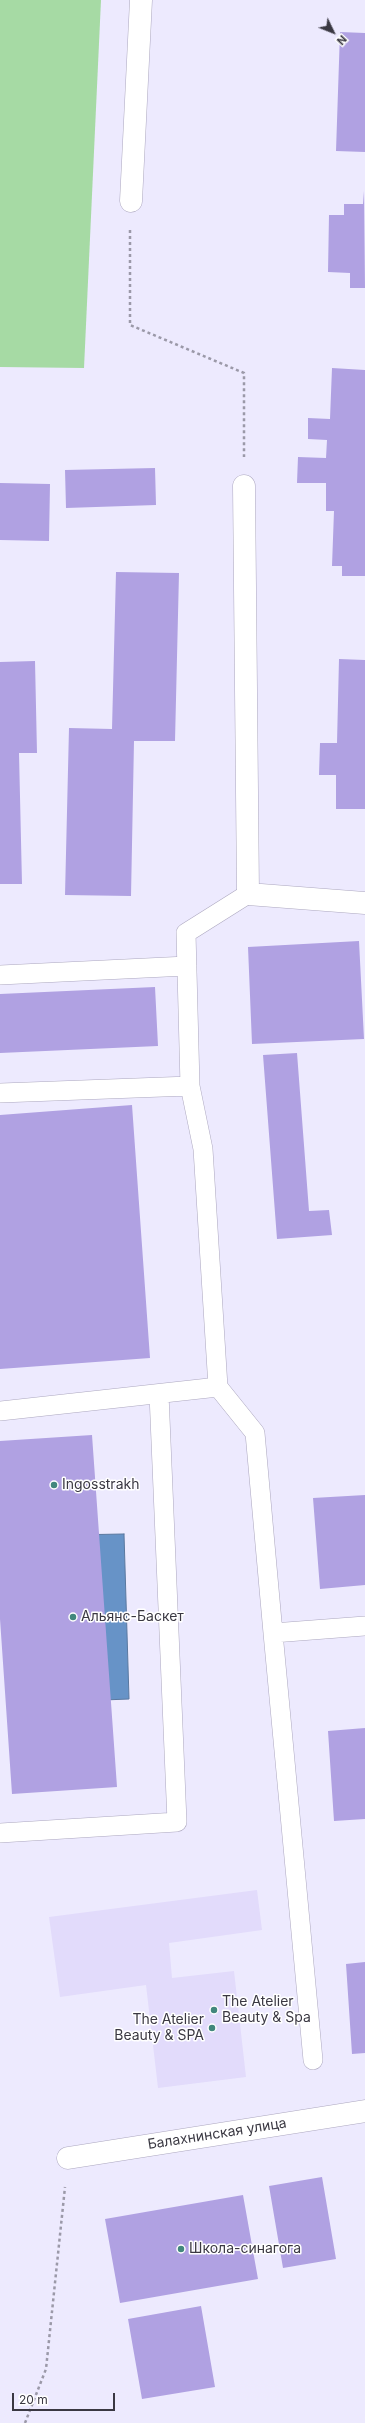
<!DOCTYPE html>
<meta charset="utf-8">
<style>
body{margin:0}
#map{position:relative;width:365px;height:2423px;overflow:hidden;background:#edeafe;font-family:Inter,sans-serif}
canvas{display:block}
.north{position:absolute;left:313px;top:12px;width:40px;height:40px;-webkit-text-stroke:3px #fff;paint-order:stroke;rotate:133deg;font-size:11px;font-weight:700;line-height:16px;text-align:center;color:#3a3842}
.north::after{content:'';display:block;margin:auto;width:14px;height:18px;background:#3a3842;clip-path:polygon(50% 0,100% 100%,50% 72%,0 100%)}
.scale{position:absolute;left:12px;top:2393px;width:103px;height:18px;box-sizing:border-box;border:2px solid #3a3842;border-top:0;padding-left:5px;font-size:12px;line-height:14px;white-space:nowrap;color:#3a3842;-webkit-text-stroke:3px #fff;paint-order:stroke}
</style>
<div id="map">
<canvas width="365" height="2423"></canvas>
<div class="north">N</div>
<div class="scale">20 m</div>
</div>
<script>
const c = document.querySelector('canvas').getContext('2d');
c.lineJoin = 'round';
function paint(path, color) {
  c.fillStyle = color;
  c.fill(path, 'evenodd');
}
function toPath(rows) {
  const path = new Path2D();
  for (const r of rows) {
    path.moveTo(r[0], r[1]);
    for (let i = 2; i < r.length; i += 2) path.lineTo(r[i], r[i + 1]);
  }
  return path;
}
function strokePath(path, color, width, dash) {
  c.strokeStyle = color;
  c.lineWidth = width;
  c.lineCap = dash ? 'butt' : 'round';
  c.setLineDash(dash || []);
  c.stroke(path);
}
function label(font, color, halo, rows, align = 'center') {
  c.font = font + ' Inter,sans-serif';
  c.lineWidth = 3;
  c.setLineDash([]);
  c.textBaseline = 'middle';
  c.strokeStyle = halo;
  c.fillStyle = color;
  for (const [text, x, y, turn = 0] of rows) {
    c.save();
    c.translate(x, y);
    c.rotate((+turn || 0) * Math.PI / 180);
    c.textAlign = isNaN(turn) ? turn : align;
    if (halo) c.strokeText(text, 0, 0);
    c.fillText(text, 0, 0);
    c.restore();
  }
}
paint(toPath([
 [257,1890,262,1930,169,1943,172,1978,234,1971,246,2077,158,2088,146,1985,60,1997,49,1917]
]), '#e2dbfb');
paint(toPath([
 [0,0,101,0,84,368,0,367]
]), '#a6daa4');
const water = toPath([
 [124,1534,129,1699,26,1703,15,1536,124,1534]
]);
paint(water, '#6793c7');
strokePath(water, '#5a789f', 1);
paint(toPath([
 [340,32,365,33,365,152,336,151],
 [364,191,365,288,350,288,350,273,328,272,329,215,344,215,344,204,363,204],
 [332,368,365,370,365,576,342,576,342,566,332,566,334,511,326,511,326,483,297,483,298,457,326,458,327,440,308,439,308,418,330,419],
 [155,468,156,505,66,508,65,470],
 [0,483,50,484,49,541,0,540],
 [116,572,179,573,175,741,134,741,131,896,65,895,69,728,112,729],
 [339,659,365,660,365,809,336,809,336,775,319,775,320,743,337,743],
 [35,661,37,753,19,753,22,884,0,884,0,662],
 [359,941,364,1039,252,1044,248,947],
 [155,987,158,1046,0,1053,0,994],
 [297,1053,309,1211,329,1210,332,1235,277,1239,263,1055],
 [132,1105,150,1358,0,1369,0,1115],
 [92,1435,117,1787,12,1794,0,1619,0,1441],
 [365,1495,365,1585,320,1589,313,1498],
 [365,1728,365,1819,334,1821,328,1731],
 [365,1962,365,2053,352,2054,346,1964],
 [322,2177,336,2259,283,2268,269,2186],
 [243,2195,258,2279,120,2303,105,2219],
 [201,2306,215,2387,142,2399,128,2319]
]), '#b0a1e2');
const service = toPath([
 [0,975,187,966],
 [190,1086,186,933,248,894],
 [0,1093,190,1086,203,1149,218,1387],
 [0,1411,218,1387,255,1433,273,1633],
 [0,1833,177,1822,159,1394],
 [313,2060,273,1633,365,1626]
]);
const minor = toPath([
 [131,201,141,0],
 [244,486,248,894,365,903],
 [68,2158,365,2111]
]);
strokePath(service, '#aca7bf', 20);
strokePath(minor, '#aca7bf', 23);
strokePath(toPath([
 [130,230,130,325,244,373,244,457],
 [25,2423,46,2369,65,2187]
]), '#9b99a8', 2.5, [3, 3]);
strokePath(service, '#fff', 19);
strokePath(minor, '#fff', 22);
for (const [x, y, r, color] of [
 [54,1485,4,"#42877d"],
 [73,1617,4,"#42877d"],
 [214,2010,4,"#42877d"],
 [212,2028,4,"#42877d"],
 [181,2249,4,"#42877d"]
]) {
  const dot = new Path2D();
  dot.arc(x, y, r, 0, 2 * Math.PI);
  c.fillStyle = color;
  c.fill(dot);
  strokePath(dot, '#fff', 1.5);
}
label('14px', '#3a3842', '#fff', [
 ["Ingosstrakh",62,1485],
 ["Альянс-Баскет",81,1617],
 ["The Atelier",222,2002],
 ["Beauty & Spa",222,2018],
 ["The Atelier",204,2020,"right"],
 ["Beauty & SPA",204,2036,"right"],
 ["Школа-синагога",189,2249]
], 'left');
label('14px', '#3a3842', '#fff', [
 ["Балахнинская улица",217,2134,-9]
]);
</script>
